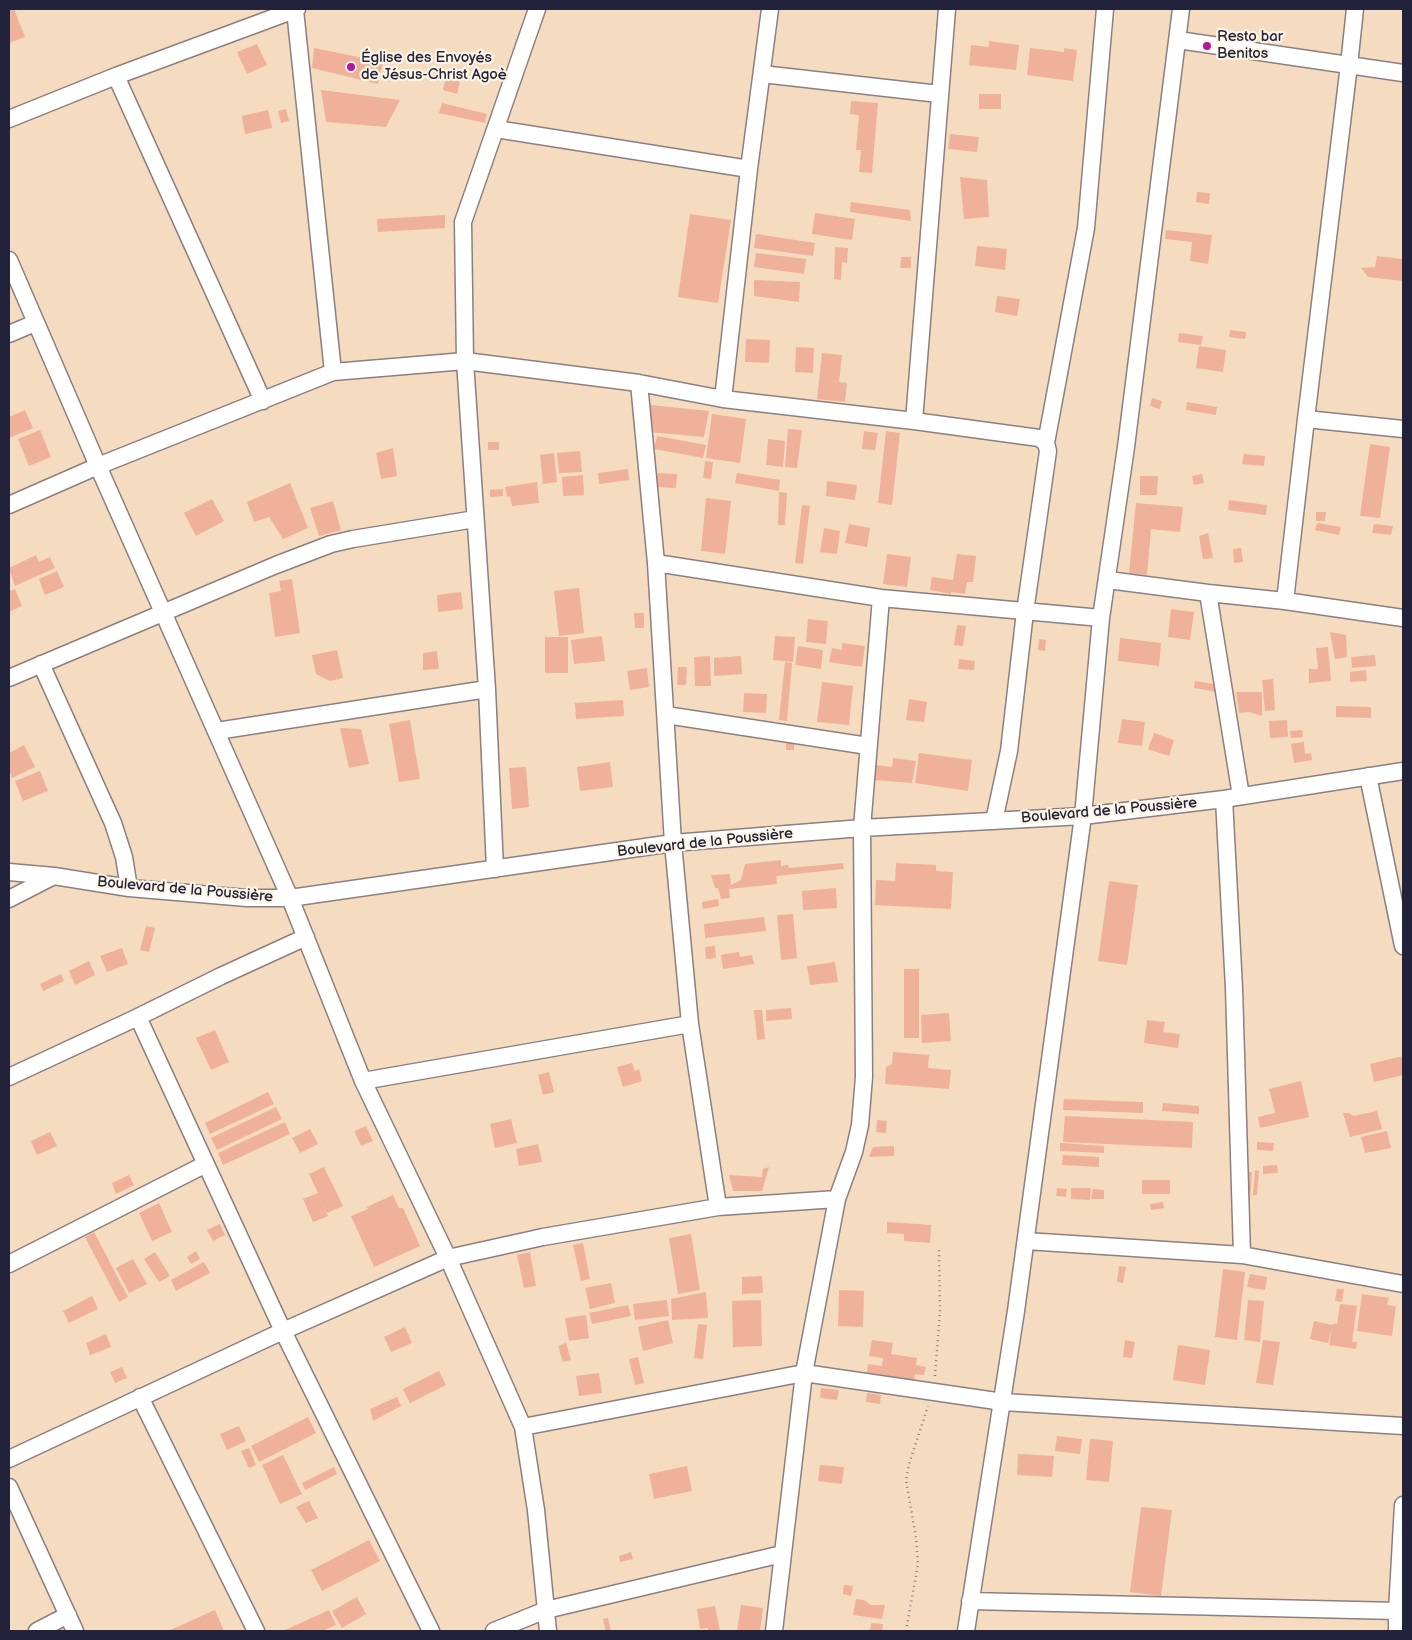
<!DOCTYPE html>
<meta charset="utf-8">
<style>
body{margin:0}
#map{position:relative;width:1412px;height:1640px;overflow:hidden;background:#f5dcc0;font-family:"Balsamiq Sans",sans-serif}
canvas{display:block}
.frame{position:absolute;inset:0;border:10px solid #22223b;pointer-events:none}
</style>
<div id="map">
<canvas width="1412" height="1640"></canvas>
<div class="frame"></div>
</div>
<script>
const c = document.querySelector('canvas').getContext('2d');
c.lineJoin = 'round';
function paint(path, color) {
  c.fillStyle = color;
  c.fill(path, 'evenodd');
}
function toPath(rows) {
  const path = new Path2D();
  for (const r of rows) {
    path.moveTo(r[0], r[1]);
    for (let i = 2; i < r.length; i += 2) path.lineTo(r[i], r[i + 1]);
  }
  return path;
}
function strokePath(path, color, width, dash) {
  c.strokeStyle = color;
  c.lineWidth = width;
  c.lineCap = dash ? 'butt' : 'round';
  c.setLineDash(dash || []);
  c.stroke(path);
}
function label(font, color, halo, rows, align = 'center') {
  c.font = font + ' "Balsamiq Sans",sans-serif';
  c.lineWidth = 4.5;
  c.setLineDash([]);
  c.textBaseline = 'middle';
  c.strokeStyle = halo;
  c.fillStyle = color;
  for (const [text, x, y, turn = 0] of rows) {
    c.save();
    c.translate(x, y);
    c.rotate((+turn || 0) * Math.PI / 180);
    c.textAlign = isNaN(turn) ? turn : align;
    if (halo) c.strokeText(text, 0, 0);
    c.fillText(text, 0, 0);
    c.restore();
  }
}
paint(toPath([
 [9,9,14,9,25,37,9,43],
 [989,41,1019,45,1016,70,969,65,971,45,989,47],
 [257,44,267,65,247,74,237,52],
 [314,48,383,62,378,84,312,68],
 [1030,48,1064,52,1064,48,1077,50,1073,81,1027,75],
 [447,72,461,76,457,94,443,90],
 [321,90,400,100,386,127,326,122],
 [979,94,1001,94,1001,109,979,109],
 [851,101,878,103,872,173,859,172,861,150,856,150,859,115,850,114],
 [442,103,487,114,485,123,439,113],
 [286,109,289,121,281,123,278,111],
 [268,110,272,128,245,134,242,116],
 [950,134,979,137,977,152,948,149],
 [960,177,987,180,989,217,964,219],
 [1197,192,1210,193,1209,204,1196,202],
 [851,202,910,210,911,221,850,212],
 [815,213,855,219,852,240,812,234],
 [690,214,731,220,718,303,678,297],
 [445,215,445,228,378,232,377,219],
 [1166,230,1212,235,1208,264,1190,261,1192,242,1165,239],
 [756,234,815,243,813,256,754,248],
 [977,246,1007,249,1005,270,975,266],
 [835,247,848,248,847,263,842,262,841,280,834,279],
 [756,253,806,259,804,274,754,267],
 [1377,256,1403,259,1403,281,1368,277,1361,268,1375,267],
 [901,257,911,257,911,268,900,268],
 [754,280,800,282,799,302,754,296],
 [997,296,1020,299,1017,316,995,312],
 [1230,330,1246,332,1245,339,1229,337],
 [1179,333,1203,336,1201,345,1178,342],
 [746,339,770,340,769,363,745,362],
 [1199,346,1226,350,1223,372,1196,368],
 [796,347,814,348,813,373,795,372],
 [822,353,842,355,839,382,847,383,845,402,817,399],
 [1152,398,1162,401,1160,409,1150,406],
 [1187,402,1217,407,1216,415,1186,410],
 [651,405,709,411,704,437,648,432],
 [25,410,33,428,9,438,9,417],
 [712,414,746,419,740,463,706,458],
 [788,429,802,430,797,468,785,467],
 [40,430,51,457,29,466,18,439],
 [864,431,878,433,875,450,862,449],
 [886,431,900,433,892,505,878,503],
 [657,436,706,445,703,458,654,449],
 [768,439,785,441,783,467,766,465],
 [488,442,499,442,499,450,488,450],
 [1370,444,1390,447,1380,518,1360,516],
 [393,448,397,476,381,479,376,453],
 [580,451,582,472,559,473,557,453],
 [554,453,557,482,543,484,540,455],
 [1244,454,1265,456,1264,466,1242,464],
 [705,461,713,462,711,479,703,478],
 [628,469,629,480,599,484,598,473],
 [657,473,677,474,676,488,657,487],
 [737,473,780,480,779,491,735,483],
 [1202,474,1204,483,1194,485,1192,476],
 [583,475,584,495,563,496,562,477],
 [1140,476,1158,476,1157,495,1140,495],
 [827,481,857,485,855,500,826,496],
 [537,482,539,503,512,506,510,496,507,497,505,487],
 [290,483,308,528,283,539,269,517,254,522,247,502],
 [503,489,503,496,490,497,490,490],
 [779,492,787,493,785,525,778,525],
 [706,498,731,501,725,554,701,551],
 [212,499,224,521,196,536,184,513],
 [1229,500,1267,505,1266,515,1228,510],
 [333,501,341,530,319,536,310,508],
 [1136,503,1183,507,1180,532,1151,529,1147,575,1129,573],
 [802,505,810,506,803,564,795,563],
 [1316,512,1326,512,1325,521,1316,521],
 [1317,523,1341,527,1339,535,1315,530],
 [849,524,870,528,867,547,845,543],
 [1374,524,1393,526,1391,535,1372,533],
 [824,528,840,531,837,554,820,552],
 [1208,533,1213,558,1203,559,1199,536],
 [1241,548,1243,562,1234,563,1233,549],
 [887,554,911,557,907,587,883,584],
 [957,554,976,556,973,582,967,582,965,594,951,592,951,594,930,590,932,577,953,580],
 [36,555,39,562,50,557,55,568,15,586,9,568],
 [57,571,64,587,45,595,39,579],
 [292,579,300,633,275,637,269,593,281,591,279,581],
 [579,588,584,633,559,636,554,591],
 [15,589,22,606,9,612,9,591],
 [461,592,463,609,438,612,437,595],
 [1171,609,1194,612,1190,640,1168,637],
 [634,613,644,613,644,628,635,628],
 [808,619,828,621,826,644,806,642],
 [957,625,966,626,963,646,954,645],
 [1330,632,1346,635,1347,657,1335,659],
 [602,636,605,661,574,664,571,640],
 [775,636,795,637,793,662,773,660],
 [545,637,568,637,568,673,545,673],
 [1120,638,1161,643,1159,666,1118,661],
 [1039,639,1046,640,1045,651,1038,650],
 [842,643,865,646,862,667,829,662,832,648,842,650],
 [798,646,823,650,821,669,795,665],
 [1328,647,1331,681,1309,683,1309,669,1318,669,1316,648],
 [337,650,343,678,330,681,316,674,312,655],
 [437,651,439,669,423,670,423,653],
 [1375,655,1376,666,1352,668,1351,657],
 [710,656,711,686,695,686,694,657],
 [741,656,742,674,714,676,714,658],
 [959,659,975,661,974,670,958,669],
 [785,662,792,663,787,721,779,720],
 [678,667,687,667,686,685,677,685],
 [647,668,649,687,630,690,627,671],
 [1366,670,1367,681,1350,682,1350,672],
 [1273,679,1275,710,1265,711,1262,680],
 [1195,681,1220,685,1218,692,1194,688],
 [822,682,853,686,849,725,817,722],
 [1236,692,1262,692,1262,716,1249,712,1239,713],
 [744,693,767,694,766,713,743,712],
 [909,699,927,702,924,722,906,720],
 [623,700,624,716,576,719,575,703],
 [1336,706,1371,707,1371,718,1336,717],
 [1122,719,1145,722,1142,746,1118,743],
 [410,720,420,779,399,782,389,724],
 [1287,720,1288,737,1270,738,1269,721],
 [340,728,361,729,369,764,349,768],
 [1302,730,1303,737,1291,738,1290,731],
 [1154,733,1174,740,1169,756,1148,749],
 [786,741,794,741,794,750,786,750],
 [1304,742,1305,754,1311,753,1312,760,1294,763,1291,744],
 [24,745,35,767,12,778,9,770,9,753],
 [919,753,972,760,968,791,915,783],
 [893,758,916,761,912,783,874,780,875,765,892,767],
 [610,762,613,787,580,791,577,767],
 [526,767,529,807,512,809,509,768],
 [40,771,48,791,23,801,15,781],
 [781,860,781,866,788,865,789,868,843,863,844,869,776,876,777,884,729,889,730,898,721,899,718,888,715,888,711,875,730,874,731,885,741,880,745,864],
 [896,863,936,865,936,871,953,872,951,909,875,905,876,880,895,881],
 [1109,881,1138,885,1127,965,1098,961],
 [836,888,837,908,803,910,802,891],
 [718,899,719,906,703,909,702,902],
 [793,914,797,958,781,960,777,915],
 [764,917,766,931,705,938,704,924],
 [146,926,155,928,149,952,140,950],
 [715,946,716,958,706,959,705,947],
 [122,948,128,964,107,972,100,956],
 [739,952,740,957,752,955,754,964,723,969,721,955],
 [89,961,95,975,75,985,69,971],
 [835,962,838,982,810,985,807,966],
 [904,969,919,969,919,1038,904,1038],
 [61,974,64,981,43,991,40,984],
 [791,1008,792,1019,766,1021,766,1010],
 [754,1010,762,1010,765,1039,757,1040],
 [949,1013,951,1041,922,1043,921,1015],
 [1147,1020,1165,1022,1163,1032,1180,1034,1178,1048,1144,1043],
 [215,1030,229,1062,211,1070,196,1038],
 [893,1052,929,1055,928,1068,951,1070,949,1089,885,1084,886,1067,892,1064],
 [1403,1056,1403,1075,1374,1082,1370,1064],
 [632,1063,635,1071,639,1069,642,1081,623,1087,617,1067],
 [549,1072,554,1092,543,1095,538,1075],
 [1301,1081,1309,1117,1260,1128,1258,1117,1275,1113,1269,1089],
 [268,1092,274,1104,210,1134,205,1123],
 [1064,1099,1143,1102,1143,1113,1063,1110],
 [1163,1103,1199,1106,1199,1114,1162,1111],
 [276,1107,282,1119,217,1150,211,1138],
 [1377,1111,1382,1129,1350,1137,1343,1113,1349,1113,1354,1116],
 [1065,1116,1193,1122,1192,1148,1063,1142],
 [511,1119,517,1143,495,1148,490,1124],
 [877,1120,887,1121,886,1133,876,1132],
 [285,1122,290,1134,223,1165,218,1153],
 [366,1126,373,1141,361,1146,354,1131],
 [310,1129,318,1144,300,1153,292,1138],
 [1387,1131,1391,1148,1365,1153,1361,1137],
 [50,1132,57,1146,37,1155,31,1141],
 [1257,1142,1274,1143,1273,1151,1257,1150],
 [1060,1143,1104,1146,1104,1153,1060,1151],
 [538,1144,542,1162,519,1166,516,1149],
 [894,1146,894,1156,869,1157,873,1147],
 [1063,1155,1099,1157,1099,1167,1062,1165],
 [1277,1165,1278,1173,1263,1174,1263,1166],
 [324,1167,343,1206,327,1213,320,1199,328,1216,313,1222,303,1199,318,1193,309,1174],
 [769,1167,762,1191,733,1191,729,1175,762,1177,763,1169],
 [1255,1170,1259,1171,1257,1195,1253,1195],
 [1248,1172,1252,1172,1250,1200,1245,1199],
 [129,1175,134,1185,116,1194,112,1183],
 [1142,1180,1170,1180,1170,1194,1142,1194],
 [1057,1188,1067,1189,1066,1197,1056,1196],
 [1071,1188,1091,1188,1090,1200,1071,1199],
 [1093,1189,1104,1190,1104,1199,1091,1199],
 [393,1195,399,1208,403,1208,420,1246,374,1267,351,1216,368,1209,367,1207],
 [1163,1202,1164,1208,1151,1210,1150,1204],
 [159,1203,172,1232,152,1241,139,1213],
 [887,1222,931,1225,930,1243,904,1241,904,1234,887,1233],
 [220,1224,225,1235,213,1241,207,1230],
 [94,1232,128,1297,119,1302,85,1237],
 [691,1234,700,1290,678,1294,669,1238],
 [583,1243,590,1279,581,1281,573,1245],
 [196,1251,200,1259,191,1264,187,1257],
 [155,1252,170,1276,159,1282,144,1259],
 [530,1252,536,1286,524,1288,517,1255],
 [133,1259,147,1284,129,1293,116,1268],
 [204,1262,210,1273,176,1291,171,1280],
 [1119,1266,1126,1267,1123,1283,1117,1282],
 [1223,1269,1245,1272,1237,1340,1215,1337],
 [1250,1274,1267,1277,1265,1290,1247,1287],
 [762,1276,763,1293,742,1294,742,1277],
 [611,1283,615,1303,590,1309,585,1288],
 [1337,1289,1344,1289,1342,1302,1335,1301],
 [839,1290,864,1291,863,1327,838,1326],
 [706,1292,708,1318,672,1320,671,1299],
 [1362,1294,1389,1298,1387,1305,1396,1306,1392,1336,1357,1331],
 [92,1296,98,1309,69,1323,63,1311],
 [667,1300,669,1316,635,1320,633,1304],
 [761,1300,762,1346,733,1347,732,1301],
 [1248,1300,1264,1301,1260,1342,1244,1340],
 [1340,1304,1357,1306,1352,1342,1357,1342,1356,1349,1329,1345,1332,1328,1328,1343,1310,1339,1314,1321,1332,1325,1333,1324,1337,1324],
 [628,1305,631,1316,592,1324,589,1313],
 [586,1315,589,1338,569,1341,565,1318],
 [668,1320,673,1343,643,1351,638,1327],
 [698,1324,707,1325,703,1359,694,1358],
 [405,1327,412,1343,391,1352,384,1337],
 [106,1334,111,1347,90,1355,86,1343],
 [872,1340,893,1343,891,1354,917,1358,916,1365,926,1367,924,1375,915,1374,914,1381,867,1374,868,1364,882,1366,883,1358,869,1356],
 [1125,1340,1135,1342,1132,1358,1123,1357],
 [1263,1340,1280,1342,1273,1385,1256,1383],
 [566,1343,571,1360,563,1362,558,1346],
 [1178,1345,1210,1350,1205,1385,1173,1380],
 [638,1357,644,1383,635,1385,629,1359],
 [122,1367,127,1378,115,1383,110,1372],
 [439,1371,446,1385,410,1403,403,1389],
 [599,1373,602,1393,579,1396,576,1376],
 [821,1388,839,1390,837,1400,820,1398],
 [867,1393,881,1395,880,1404,866,1402],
 [397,1397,401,1406,373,1421,370,1409],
 [308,1417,316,1433,259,1462,251,1446],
 [239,1426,246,1441,227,1450,220,1434],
 [1057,1436,1082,1439,1080,1454,1055,1451],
 [1090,1439,1113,1441,1109,1482,1086,1480],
 [249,1448,256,1465,249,1468,241,1451],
 [1018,1454,1054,1456,1052,1477,1017,1475],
 [283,1455,302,1494,280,1504,262,1465],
 [820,1465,844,1467,842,1484,818,1481],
 [687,1466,692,1491,654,1499,649,1474],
 [334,1467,337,1474,305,1490,302,1483],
 [309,1501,318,1518,306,1523,296,1507],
 [1141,1507,1172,1510,1161,1596,1130,1592],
 [369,1540,380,1561,322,1591,311,1570],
 [631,1552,633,1559,620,1562,619,1556],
 [844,1585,853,1586,851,1596,843,1594],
 [357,1597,366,1614,342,1628,332,1611],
 [856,1599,864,1600,871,1605,885,1605,882,1619,853,1615],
 [741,1605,763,1608,760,1631,737,1631],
 [715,1606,720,1631,708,1631,708,1628,700,1629,697,1609],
 [215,1610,224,1631,168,1631],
 [329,1610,336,1625,322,1631,283,1631],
 [608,1618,611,1631,606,1631,603,1619],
 [871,1623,883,1624,882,1631,870,1631]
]), '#efb19a');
const minor = toPath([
 [295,10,333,372],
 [1178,40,1403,73],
 [762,74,939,94],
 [116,76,263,401],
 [9,119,116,76,297,9],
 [496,129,749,169],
 [9,260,98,466,290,898,363,1081,448,1258,523,1427,536,1510,548,1631],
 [9,334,35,323],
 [639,383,656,563,673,843,690,1024,718,1207],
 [723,399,749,169,770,9],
 [1306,419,1403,429],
 [914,421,947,9],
 [9,505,98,466,333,372,465,361,639,383,723,399,914,421,1039,438,1046,443],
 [656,563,881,598,1101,618],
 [1108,580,1208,593,1285,601,1403,618],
 [1208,593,1241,796],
 [1285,601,1306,419,1349,65,1355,9],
 [41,664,113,823,124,857,129,888],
 [9,678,276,565,331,544,353,539,475,519],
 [666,715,868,746],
 [217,731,487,689],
 [1368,776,1403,946],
 [1224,799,1234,988,1242,1255],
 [994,821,1009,751,1025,612,1048,451,1046,443,1086,228,1105,9],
 [495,869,487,689,465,361,463,222,537,9],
 [9,872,54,876,129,888,247,898,290,898,673,843,862,828,1083,816,1224,799,1403,771],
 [9,899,54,876],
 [138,1017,283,1331,431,1631],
 [9,1077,138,1017,221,976,306,937],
 [363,1081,690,1024],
 [1026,1241,1242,1255,1403,1284],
 [9,1264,206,1164],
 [140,1397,256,1631],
 [523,1427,804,1373,1003,1402,1403,1426],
 [9,1459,283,1331,448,1258,543,1237,718,1207,837,1199],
 [9,1487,75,1631],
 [970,1601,1397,1611],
 [37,1631,68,1615],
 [494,1631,546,1610,782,1554],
 [774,1631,804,1373,837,1199,854,1152,860,1125,864,1077,862,828,881,598],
 [966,1631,1016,1311,1083,816,1101,618,1126,447,1181,9],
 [1397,1631,1397,1611,1403,1505]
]);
strokePath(minor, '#8c7f7e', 19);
strokePath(toPath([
 [935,1376,940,1312,939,1250],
 [906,1631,918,1564,916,1538,906,1480,909,1464,928,1406]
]), '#8c7f7e', 2.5, [1, 4]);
strokePath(minor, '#fff', 16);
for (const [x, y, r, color] of [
 [1207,46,5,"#b5179e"],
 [351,67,5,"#b5179e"]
]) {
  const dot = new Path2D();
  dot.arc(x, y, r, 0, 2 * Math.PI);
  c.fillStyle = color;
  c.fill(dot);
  strokePath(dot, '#fcf5e5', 2);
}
label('15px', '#22223b', '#fcf5e5', [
 ["Resto bar",1217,37],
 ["Benitos",1217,54],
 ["Église des Envoyés",361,58],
 ["de Jésus-Christ Agoè",361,75]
], 'left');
label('15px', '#22223b', '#fcf5e5', [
 ["Boulevard de la Poussière",1109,811,-5],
 ["Boulevard de la Poussière",705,843,-6],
 ["Boulevard de la Poussière",185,890,5]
]);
</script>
